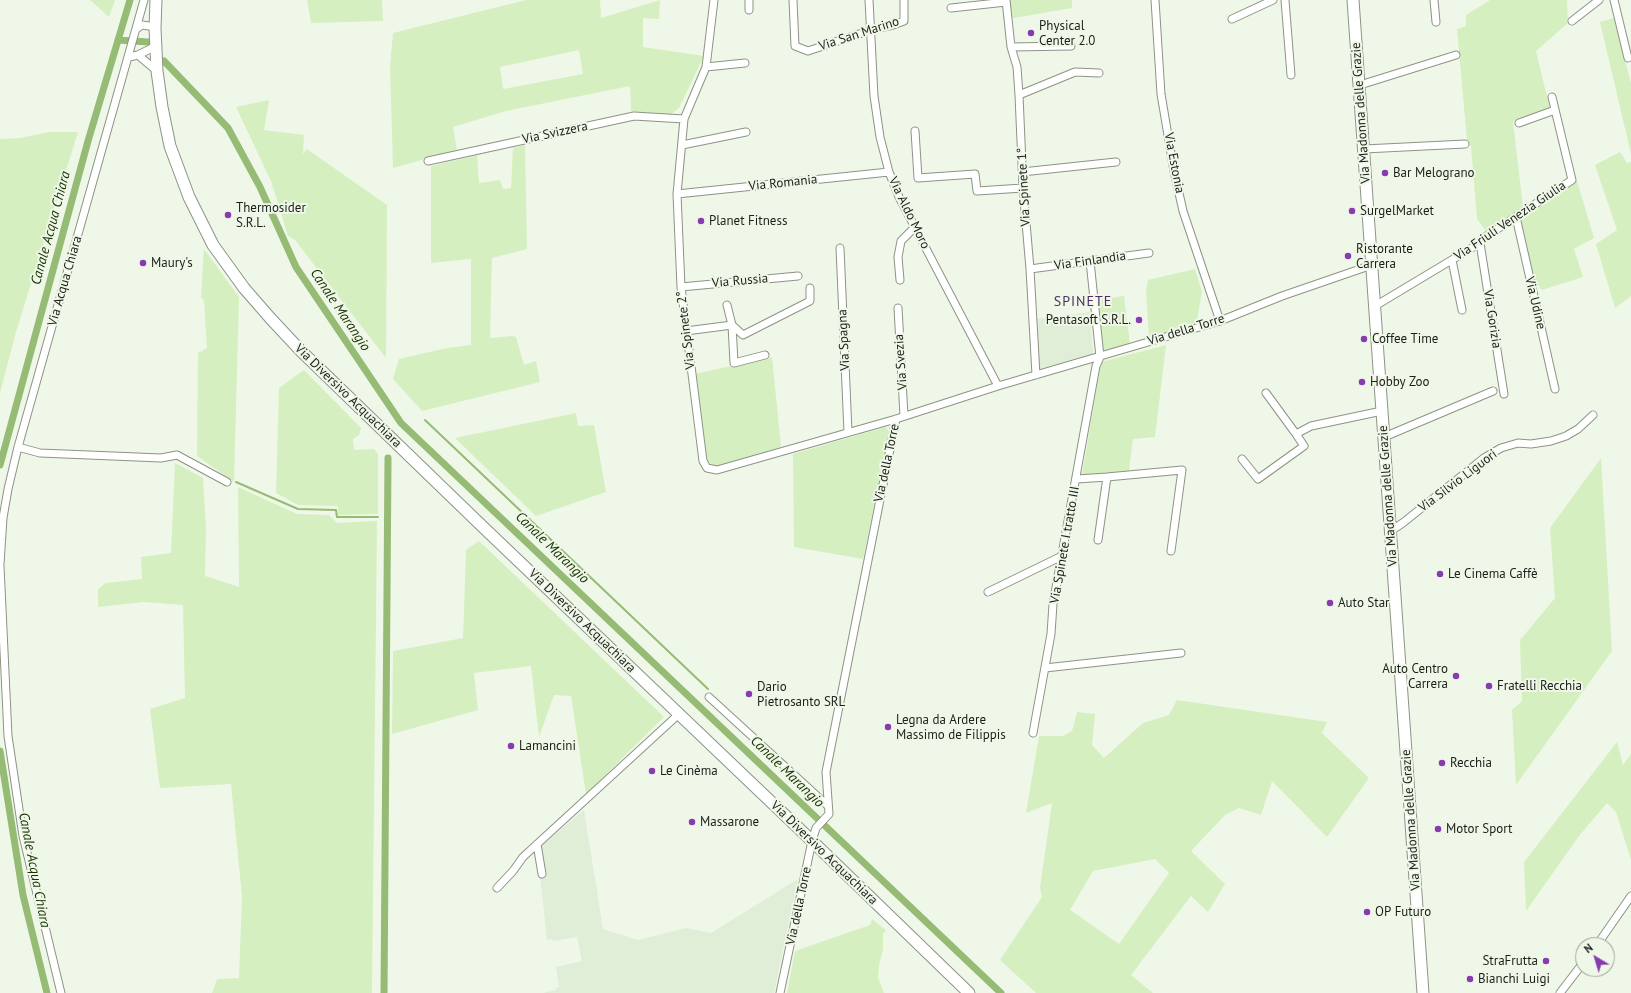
<!DOCTYPE html>
<meta charset="utf-8">
<style>
body{margin:0}
#map{position:relative;width:1631px;height:993px;overflow:hidden;background:#eff8e8;font-family:"PT Sans",sans-serif}
canvas{display:block}
.north{position:absolute;left:1575px;top:937px;width:40px;height:40px;box-sizing:border-box;background:#eff8e8;border:1px solid #9ba195;border-radius:50%;rotate:322deg;font-size:11px;font-weight:700;line-height:16px;text-align:center;color:#1c1f19}
.north::after{content:'';display:block;margin:auto;width:14px;height:18px;background:#863cae;clip-path:polygon(50% 0,100% 100%,50% 72%,0 100%)}
</style>
<div id="map">
<canvas width="1631" height="993"></canvas>
<div class="north">N</div>
</div>
<script>
const c = document.querySelector('canvas').getContext('2d');
c.lineJoin = 'round';
function paint(path, color) {
  c.fillStyle = color;
  c.fill(path, 'evenodd');
}
function toPath(rows) {
  const path = new Path2D();
  for (const r of rows) {
    path.moveTo(r[0], r[1]);
    for (let i = 2; i < r.length; i += 2) path.lineTo(r[i], r[i + 1]);
  }
  return path;
}
function strokePath(path, color, width, dash) {
  c.strokeStyle = color;
  c.lineWidth = width;
  c.lineCap = dash ? 'butt' : 'round';
  c.setLineDash(dash || []);
  c.stroke(path);
}
function label(font, color, halo, rows, align = 'center') {
  c.font = font + ' "PT Sans",sans-serif';
  c.lineWidth = 4;
  c.setLineDash([]);
  c.textBaseline = 'middle';
  c.strokeStyle = halo;
  c.fillStyle = color;
  for (const [text, x, y, turn = 0] of rows) {
    c.save();
    c.translate(x, y);
    c.rotate((+turn || 0) * Math.PI / 180);
    c.textAlign = isNaN(turn) ? turn : align;
    if (halo) c.strokeText(text, 0, 0);
    c.fillText(text, 0, 0);
    c.restore();
  }
}
paint(toPath([
 [1090,312,1093,354,1039,369,1035,319],
 [584,810,603,929,638,940,686,928,711,933,798,879,774,993,543,993,556,990,555,988,559,987,556,967,582,961,577,937,553,941,552,939,547,940,540,875,540,847]
]), '#e0edd7');
paint(toPath([
 [90,0,115,0,109,17],
 [307,0,382,0,383,21,311,23],
 [526,0,600,0,601,18,660,0,659,19,643,18,643,47,704,56,679,108,670,115,631,111,630,86,506,111,453,127,457,150,393,168,390,67,393,33],
 [579,50,583,74,503,89,500,67],
 [1010,0,1072,0,1072,8,1014,18,1011,16],
 [1490,0,1567,0,1568,23,1536,51,1550,109,1518,118,1513,122,1523,207,1486,231,1477,219,1471,147,1467,141,1457,29,1466,26,1466,15],
 [1614,18,1631,83,1631,154,1600,22],
 [269,100,264,130,304,135,303,154,307,149,387,205,386,358,295,240,288,236,271,181,236,107],
 [49,132,78,132,16,332,0,393,0,139,20,138],
 [525,145,527,249,492,258,490,338,512,336,516,337,524,365,536,361,540,382,422,411,393,379,399,359,447,348,471,345,471,259,431,263,431,166,477,155,479,183,500,180,503,189,511,188,513,148],
 [1620,152,1627,163,1631,162,1631,296,1615,308,1596,244,1617,230,1595,165],
 [1577,181,1594,238,1574,249,1583,277,1542,290,1533,279,1521,220],
 [204,249,239,297,234,482,197,456,198,353,207,348,204,301,201,297],
 [1195,269,1202,292,1196,326,1149,338,1146,292,1148,280],
 [1124,296,1130,345,1103,352,1098,300],
 [1166,345,1155,437,1133,439,1129,471,1082,475,1101,362],
 [772,357,781,447,716,467,706,460,695,374],
 [304,370,361,428,359,435,353,439,354,450,374,449,378,454,378,514,338,515,338,506,298,505,276,493,279,388],
 [576,413,578,426,594,425,606,492,536,516,455,438],
 [886,427,889,432,863,559,794,547,793,454],
 [1601,458,1612,651,1516,785,1512,710,1522,701,1520,640,1555,598,1550,528],
 [175,463,203,478,206,527,205,576,239,587,238,487,297,514,329,515,337,523,377,521,372,993,212,993,217,979,239,978,242,897,231,784,160,788,150,709,185,698,183,605,144,602,98,607,98,589,106,583,142,579,141,557,171,553],
 [479,541,664,717,586,794,571,696,554,695,539,737,531,666,474,673,478,710,392,734,393,651,463,638,466,550],
 [1177,700,1327,722,1322,733,1369,778,1327,837,1272,781,1261,815,1239,808,1225,815,1191,851,1225,884,1208,912,1191,896,1131,975,1153,993,1036,993,1000,960,1042,897,1040,888,1052,803,1026,813,1039,736,1063,736,1072,731,1077,712,1095,714,1092,745,1104,758,1143,723,1169,715],
 [1155,859,1169,873,1119,944,1070,910,1093,871],
 [1617,742,1623,765,1631,754,1631,860,1616,812,1607,803,1579,836,1526,911,1524,862],
 [872,919,886,930,883,934,883,950,879,965,878,978,884,993,787,993,795,951,870,925]
]), '#d5efc0');
strokePath(toPath([
 [425,420,708,689],
 [236,482,298,509,336,510,337,517,378,517],
 [385,517,388,517]
]), '#95bb74', 2);
strokePath(toPath([
 [118,40,148,42],
 [164,61,228,128,260,187,296,267,401,423,1001,993],
 [0,465,88,141,130,0],
 [0,751,23,895,47,993],
 [384,993,388,458]
]), '#95bb74', 7);
const street = toPath([
 [714,0,706,67,684,119,677,194,681,287,703,461,707,468,717,470,896,419,998,386,1220,321,1282,296,1372,265],
 [749,0,749,10],
 [793,0,795,46,808,51,871,30,893,25,904,21,904,0],
 [869,0,874,96,880,137,889,172,899,197,998,386],
 [1006,0,1011,47,1017,67,1019,95,1023,188,1030,269,1036,375],
 [1155,0,1161,94,1174,171,1183,211,1220,321],
 [1285,0,1291,75],
 [1434,0,1436,22],
 [1614,0,1628,58],
 [951,8,1006,2],
 [1232,19,1273,0],
 [1572,21,1599,0],
 [136,29,142,25,149,26,155,28],
 [1011,47,1071,46],
 [138,55,156,46],
 [129,57,138,55,157,71],
 [706,67,745,63],
 [1360,85,1456,55],
 [1019,95,1075,72,1099,73],
 [1519,123,1555,110],
 [915,131,918,178,975,174,977,191,1023,188],
 [682,145,746,132],
 [1364,149,1465,144],
 [428,161,634,116,684,119],
 [1022,172,1116,162],
 [677,194,889,172],
 [1516,217,1555,389],
 [1480,243,1504,394],
 [840,248,848,432],
 [1452,260,1462,310],
 [1030,269,1149,253],
 [900,280,898,257,901,241,915,227],
 [681,287,798,276],
 [727,305,732,325,743,335,810,301,810,288],
 [1375,306,1480,243,1485,237,1572,180,1552,97],
 [898,308,904,416],
 [686,331,732,325,734,363,765,355],
 [1266,393,1296,434,1311,426,1382,411],
 [1384,437,1493,391],
 [18,447,40,453,161,458,177,455,227,482],
 [1242,459,1258,479,1304,446,1296,434],
 [1077,479,1107,477,1182,470,1171,551],
 [1391,531,1404,522,1484,458,1501,448,1518,443,1531,444,1551,441,1566,436,1578,429,1593,415],
 [1098,540,1107,477],
 [0,564,3,518,8,489,18,447,144,0],
 [0,566,8,736,23,836,61,993],
 [988,592,1062,556],
 [1045,668,1181,653],
 [709,697,828,806],
 [1033,733,1051,634,1053,604,1096,366,1100,357,1090,261],
 [537,844,542,874],
 [497,888,513,871,523,857,679,714],
 [1597,945,1631,896],
 [780,993,812,841,816,828,829,814,826,772,896,419],
 [1560,993,1583,963]
]);
const secondary = toPath([
 [156,0,155,28,157,71,162,107,170,146,189,197,213,245,244,288,271,319,301,351,484,528,812,841,969,993],
 [1353,0,1423,993]
]);
strokePath(street, '#8c9485', 9);
strokePath(secondary, '#8c9485', 13);
strokePath(street, '#fff', 7);
strokePath(secondary, '#fff', 11);
for (const [x, y, r, color] of [
 [1031,33,4,"#863cae"],
 [1385,173,4,"#863cae"],
 [1352,211,4,"#863cae"],
 [228,215,4,"#863cae"],
 [701,221,4,"#863cae"],
 [1348,256,4,"#863cae"],
 [143,263,4,"#863cae"],
 [1139,320,4,"#863cae"],
 [1364,339,4,"#863cae"],
 [1362,382,4,"#863cae"],
 [1440,574,4,"#863cae"],
 [1330,603,4,"#863cae"],
 [1456,676,4,"#863cae"],
 [1489,686,4,"#863cae"],
 [749,694,4,"#863cae"],
 [888,727,4,"#863cae"],
 [511,746,4,"#863cae"],
 [1442,763,4,"#863cae"],
 [652,771,4,"#863cae"],
 [692,822,4,"#863cae"],
 [1438,829,4,"#863cae"],
 [1367,912,4,"#863cae"],
 [1546,961,4,"#863cae"],
 [1470,979,4,"#863cae"]
]) {
  const dot = new Path2D();
  dot.arc(x, y, r, 0, 2 * Math.PI);
  c.fillStyle = color;
  c.fill(dot);
  strokePath(dot, '#eff8e8', 1.5);
}
label('13px', '#1c1f19', '#eff8e8', [
 ["Physical",1039,26],
 ["Center 2.0",1039,41],
 ["Bar Melograno",1393,173],
 ["Thermosider",236,208],
 ["S.R.L.",236,223],
 ["SurgelMarket",1360,211],
 ["Planet Fitness",709,221],
 ["Ristorante",1356,249],
 ["Carrera",1356,264],
 ["Maury's",151,263],
 ["Pentasoft S.R.L.",1131,320,"right"],
 ["Coffee Time",1372,339],
 ["Hobby Zoo",1370,382],
 ["Le Cinema Caffè",1448,574],
 ["Auto Star",1338,603],
 ["Auto Centro",1448,669,"right"],
 ["Carrera",1448,684,"right"],
 ["Fratelli Recchia",1497,686],
 ["Dario",757,687],
 ["Pietrosanto SRL",757,702],
 ["Legna da Ardere",896,720],
 ["Massimo de Filippis",896,735],
 ["Lamancini",519,746],
 ["Recchia",1450,763],
 ["Le Cinèma",660,771],
 ["Massarone",700,822],
 ["Motor Sport",1446,829],
 ["OP Futuro",1375,912],
 ["StraFrutta",1538,961,"right"],
 ["Bianchi Luigi",1478,979]
], 'left');
label('13px', '#1c1f19', '#eff8e8', [
 ["Via San Marino",859,34,-18],
 ["Via Madonna delle Grazie",1361,113,-94],
 ["Via Svizzera",555,133,-12],
 ["Via Estonia",1174,163,79],
 ["Via Romania",783,183,-6],
 ["Via Spinete 1°",1024,187,-93],
 ["Via Aldo Moro",909,213,64],
 ["Via Friuli Venezia Giulia",1510,221,-34],
 ["Via Finlandia",1090,261,-8],
 ["Via Acqua Chiara",65,281,-74],
 ["Via Russia",740,281,-5],
 ["Via Udine",1535,303,77],
 ["Via Gorizia",1492,319,81],
 ["Via Spinete 2°",686,330,-97],
 ["Via della Torre",1186,330,-17],
 ["Via Spagna",844,340,-93],
 ["Via Svezia",901,362,-94],
 ["Via Diversivo Acquachiara",348,396,44],
 ["Via della Torre",887,463,-78],
 ["Via Silvio Liguori",1458,481,-37],
 ["Via Madonna delle Grazie",1388,496,-94],
 ["Via Spinete I tratto III",1065,545,-80],
 ["Via Diversivo Acquachiara",582,621,44],
 ["Via Madonna delle Grazie",1411,820,-94],
 ["Via Diversivo Acquachiara",824,853,44],
 ["Via della Torre",799,906,-78]
]);
label('italic 14px', '#1a3100', '#eff8e8', [
 ["Canale Acqua Chiara",51,228,-75],
 ["Canale Marangio",340,310,56],
 ["Canale Marangio",552,548,44],
 ["Canale Marangio",787,772,44],
 ["Canale Acqua Chiara",34,870,79]
]);
c.letterSpacing = '1px';
label('14px', '#4e2b62', '#eff8e8', [
 ["SPINETE",1083,302]
]);
c.letterSpacing = '0px';
</script>
